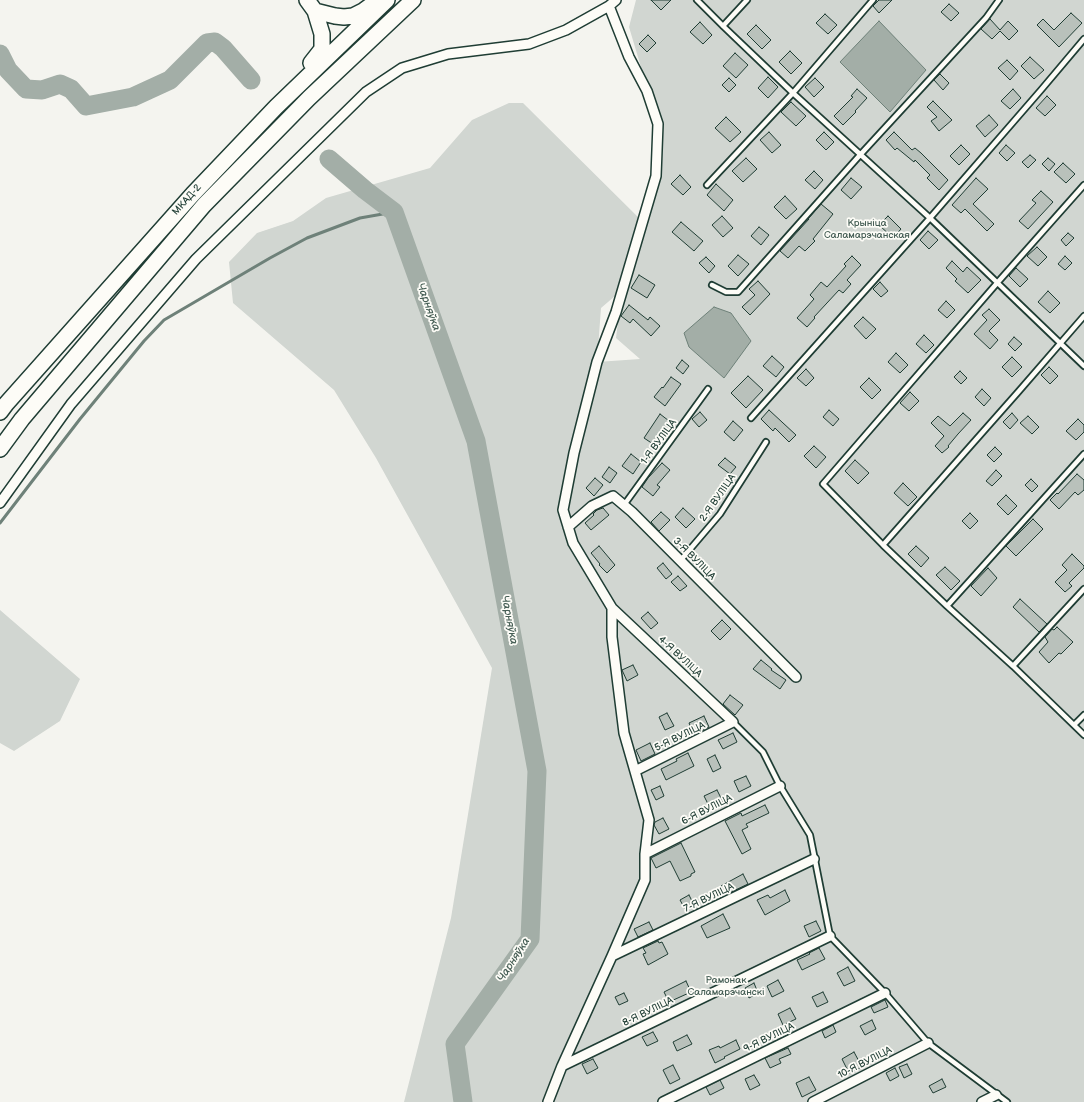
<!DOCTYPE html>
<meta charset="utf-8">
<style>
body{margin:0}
canvas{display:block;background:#f4f4ef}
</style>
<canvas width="1084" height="1102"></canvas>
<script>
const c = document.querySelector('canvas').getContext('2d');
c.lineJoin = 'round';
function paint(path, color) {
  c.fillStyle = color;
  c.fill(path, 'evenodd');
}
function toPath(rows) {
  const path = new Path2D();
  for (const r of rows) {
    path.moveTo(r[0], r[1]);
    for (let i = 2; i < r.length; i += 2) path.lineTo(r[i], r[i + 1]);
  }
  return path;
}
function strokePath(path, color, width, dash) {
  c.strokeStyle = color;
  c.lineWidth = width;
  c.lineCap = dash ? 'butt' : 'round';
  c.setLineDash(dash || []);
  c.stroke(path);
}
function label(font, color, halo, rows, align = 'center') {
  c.font = font + ' "Balsamiq Sans",sans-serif';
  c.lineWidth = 3.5;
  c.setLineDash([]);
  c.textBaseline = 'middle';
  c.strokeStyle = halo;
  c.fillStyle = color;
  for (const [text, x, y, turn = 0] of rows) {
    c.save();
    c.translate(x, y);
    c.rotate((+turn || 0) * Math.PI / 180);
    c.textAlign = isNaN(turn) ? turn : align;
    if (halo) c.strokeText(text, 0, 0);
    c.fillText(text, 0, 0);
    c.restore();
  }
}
paint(toPath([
 [636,0,1084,0,1084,1102,404,1102,451,918,492,668,376,458,334,390,233,303,229,262,257,233,293,221,326,198,430,168,472,120,509,103,523,103,642,221,656,176,658,124,629,27],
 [622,290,616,338,640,359,597,362,601,308],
 [0,610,80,679,60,721,14,751,0,743]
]), '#d1d6d1');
const water = toPath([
 [879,21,926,70,890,112,840,62,879,21],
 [714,307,731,313,751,341,724,378,689,347,684,333,714,307]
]);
paint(water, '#a3aea7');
strokePath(water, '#6e8179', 1);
strokePath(toPath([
 [0,523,80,419,144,341,164,320,270,258,307,238,360,218,394,212]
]), '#6e8179', 3);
strokePath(toPath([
 [0,54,8,70,26,89,42,90,60,84,71,89,86,106,133,97,170,80,207,43,215,42,223,48,251,80],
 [329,159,365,190,394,212,476,441,537,771,530,939,455,1044,463,1102]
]), '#a3aea7', 19);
const building = toPath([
 [651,0,671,0,661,10,651,0],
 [879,0,892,0,879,13,873,6,879,0],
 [949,4,959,13,951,21,941,12,949,4],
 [1071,13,1082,23,1059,47,1037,25,1043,19,1054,30,1071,13],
 [825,14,837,25,828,34,816,23,825,14],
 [990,19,1000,30,1008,21,1018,31,1009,40,1000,31,992,39,981,29,990,19],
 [700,22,712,35,703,44,690,32,700,22],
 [756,25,771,40,762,49,747,34,756,25],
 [648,35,656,43,647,52,639,44,648,35],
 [790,51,802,63,791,74,779,62,790,51],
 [735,53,748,65,736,78,723,66,735,53],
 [1030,57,1044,70,1034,79,1021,66,1030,57],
 [1007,60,1018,71,1010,80,998,68,1007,60],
 [940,74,949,83,943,90,934,80,940,74],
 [768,77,778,87,768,98,758,88,768,77],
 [729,78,736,85,729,92,722,85,729,78],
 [815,78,824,87,814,97,805,87,815,78],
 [857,89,867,98,855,111,856,112,843,125,834,116,853,97,851,96,857,89],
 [1013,89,1021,98,1010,109,1001,101,1013,89],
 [1047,96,1056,105,1045,116,1036,108,1047,96],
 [933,101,952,120,939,131,931,121,937,117,927,107,933,101],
 [791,102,806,116,796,126,781,112,791,102],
 [989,115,998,125,985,137,976,126,989,115],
 [726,117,741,132,730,142,715,128,726,117],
 [769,132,781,145,772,153,760,140,769,132],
 [824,132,834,142,826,150,816,140,824,132],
 [894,132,912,150,915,148,921,153,948,180,939,190,927,178,930,175,915,160,914,162,897,148,895,150,886,140,894,132],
 [961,145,970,154,959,165,950,156,961,145],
 [1006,145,1015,153,1007,161,999,153,1006,145],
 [1030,155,1036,160,1028,168,1022,162,1030,155],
 [746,158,757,169,743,182,732,171,746,158],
 [1048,158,1055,164,1049,171,1042,164,1048,158],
 [1063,163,1075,174,1066,183,1054,172,1063,163],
 [814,171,823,180,815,189,805,180,814,171],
 [680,175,691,187,683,195,671,184,680,175],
 [851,178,862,187,851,199,841,190,851,178],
 [976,178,988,189,973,204,994,224,987,231,965,209,961,213,952,205,976,178],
 [716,184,733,200,724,211,707,195,716,184],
 [1041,191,1053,202,1028,229,1019,221,1036,203,1032,200,1041,191],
 [785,196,797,209,786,219,774,207,785,196],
 [821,204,833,214,813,239,815,241,805,251,799,246,788,258,780,251,809,219,808,219,821,204],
 [722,216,733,228,723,237,712,225,722,216],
 [888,216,901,229,893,238,879,225,888,216],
 [681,222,703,241,694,251,672,232,681,222],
 [759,227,769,235,761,245,751,236,759,227],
 [928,231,938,240,929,249,920,240,928,231],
 [1068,233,1074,238,1066,246,1061,240,1068,233],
 [1037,247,1047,257,1038,266,1027,256,1037,247],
 [738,255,749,264,738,276,728,266,738,255],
 [852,256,861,265,847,280,851,284,843,293,839,290,814,317,815,318,807,327,797,318,814,299,810,295,821,282,827,287,846,266,844,264,852,256],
 [1065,256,1072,263,1065,270,1058,264,1065,256],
 [706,257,715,266,709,273,699,263,706,257],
 [952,261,963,272,967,267,981,280,968,293,955,281,957,279,946,268,952,261],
 [1016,268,1028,279,1020,287,1009,276,1016,268],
 [639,275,655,285,647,298,631,288,639,275],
 [758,281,770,294,750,315,742,307,755,295,749,289,758,281],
 [880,282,888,291,881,297,873,289,880,282],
 [1048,291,1060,303,1050,313,1038,302,1048,291],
 [946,301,955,310,947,318,938,310,946,301],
 [629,305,648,320,650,317,660,326,651,336,633,319,630,323,621,316,629,305],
 [989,309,1000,320,989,331,998,340,990,349,974,334,987,320,982,315,989,309],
 [863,317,876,329,866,339,854,326,863,317],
 [924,335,934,345,926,353,916,344,924,335],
 [1014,337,1022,344,1015,351,1008,344,1014,337],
 [896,353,908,365,900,373,888,362,896,353],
 [772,356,784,367,776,377,763,366,772,356],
 [1012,357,1022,367,1012,377,1002,367,1012,357],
 [682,360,689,366,683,374,676,368,682,360],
 [1049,367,1058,376,1050,384,1041,375,1049,367],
 [806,369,814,378,806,386,797,378,806,369],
 [960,371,967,378,961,384,954,377,960,371],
 [748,376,763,390,746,408,731,393,748,376],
 [671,377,681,384,665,406,654,397,662,387,663,388,671,377],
 [869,378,881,390,872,399,860,387,869,378],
 [982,389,991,398,984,406,975,397,982,389],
 [910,392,919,401,909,411,900,403,910,392],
 [769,410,796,435,789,442,775,428,773,431,761,419,769,410],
 [829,410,839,419,833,426,823,417,829,410],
 [700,412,707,420,699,427,692,419,700,412],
 [963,413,971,420,958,434,948,446,949,447,942,453,935,446,944,436,931,423,938,416,950,426,963,413],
 [1012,413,1018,420,1010,429,1003,422,1012,413],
 [660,414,673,424,666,434,664,433,656,446,644,438,660,414],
 [1028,416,1039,427,1032,434,1020,423,1028,416],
 [1078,419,1084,425,1084,432,1076,440,1066,431,1078,419],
 [733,421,743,430,734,441,724,432,733,421],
 [814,446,826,457,816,468,804,456,814,446],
 [995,447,1002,454,994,462,987,455,995,447],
 [631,454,641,462,633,474,622,466,631,454],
 [725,458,736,467,730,474,718,465,725,458],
 [855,460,869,473,858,484,845,471,855,460],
 [662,463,670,470,657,485,660,487,653,496,642,487,648,478,662,463],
 [609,467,617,473,610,483,602,477,609,467],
 [996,470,1002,476,992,486,986,481,996,470],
 [1077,474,1084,480,1084,490,1078,495,1075,492,1059,509,1050,500,1057,493,1058,494,1077,474],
 [595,478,603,485,594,496,586,488,595,478],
 [1031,479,1038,486,1032,492,1025,485,1031,479],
 [903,483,917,497,908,506,894,493,903,483],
 [1006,495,1017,506,1008,515,997,504,1006,495],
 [603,508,609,515,591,530,585,523,594,515,593,514,597,510,603,508],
 [683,508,695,519,686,528,675,517,683,508],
 [661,512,670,520,659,531,651,522,661,512],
 [970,513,978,521,970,529,962,521,970,513],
 [1033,519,1043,529,1016,556,1006,546,1033,519],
 [599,546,615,565,607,573,599,565,600,564,591,553,599,546],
 [916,546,929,558,921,567,908,554,916,546],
 [1072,554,1084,566,1084,568,1069,583,1072,586,1065,592,1055,582,1067,570,1062,565,1072,554],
 [663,563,672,574,666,579,657,568,663,563],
 [945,567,960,581,951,590,936,575,945,567],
 [988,568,997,578,981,596,971,586,988,568],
 [678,576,687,586,680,591,671,582,678,576],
 [1020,599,1047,624,1039,632,1013,607,1020,599],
 [648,612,658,623,651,629,641,618,648,612],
 [722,620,731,629,720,640,711,631,722,620],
 [1057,627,1073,642,1061,654,1059,653,1049,663,1039,652,1048,642,1045,637,1052,629,1054,630,1057,627],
 [761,660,772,669,771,670,786,680,780,689,753,669,761,660],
 [633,665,638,675,627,681,622,670,633,665],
 [730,695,743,705,735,715,723,704,730,695],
 [667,713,674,726,665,730,659,717,667,713],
 [704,716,709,727,694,735,689,723,704,716],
 [733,733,737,742,723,749,718,740,733,733],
 [650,743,655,754,641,761,636,750,650,743],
 [688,753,694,766,666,780,661,769,677,761,676,759,688,753],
 [715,755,721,768,713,772,707,759,715,755],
 [746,776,751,786,739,792,734,781,746,776],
 [660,786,664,796,656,800,651,790,660,786],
 [717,790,723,802,710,808,704,796,717,790],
 [765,805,769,813,746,824,748,827,742,830,751,849,742,854,725,821,741,813,742,816,765,805],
 [663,818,669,829,659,834,654,825,655,822,663,818],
 [681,843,695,872,691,874,691,876,680,881,670,861,656,868,651,858,681,843],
 [743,874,748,884,725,895,721,886,743,874],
 [785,890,790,901,765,915,757,900,768,895,770,898,785,890],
 [689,895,694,905,685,909,680,900,689,895],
 [723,914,730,928,707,938,701,926,723,914],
 [816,921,821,931,809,937,804,926,816,921],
 [649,922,653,930,638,937,634,929,649,922],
 [658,941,659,943,662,942,668,954,648,965,643,954,646,953,643,948,658,941],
 [819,948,825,959,802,970,797,960,810,954,809,953,819,948],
 [848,967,855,981,844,986,837,973,848,967],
 [778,980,784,991,772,997,767,986,778,980],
 [686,981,691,992,669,1002,664,992,686,981],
 [754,983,758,993,749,998,745,988,754,983],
 [823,992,828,1002,817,1007,812,997,823,992],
 [624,993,628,1001,619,1005,615,997,624,993],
 [885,1000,888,1007,874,1013,871,1007,885,1000],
 [790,1008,796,1019,783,1025,778,1014,790,1008],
 [872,1020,876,1029,865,1035,860,1026,872,1020],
 [833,1025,836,1032,825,1038,822,1031,833,1025],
 [653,1032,658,1041,647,1046,642,1037,653,1032],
 [687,1035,692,1044,677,1051,673,1042,687,1035],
 [736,1040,740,1049,724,1057,725,1058,715,1063,709,1050,719,1046,720,1048,736,1040],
 [788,1048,791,1054,779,1059,781,1063,770,1068,765,1058,788,1048],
 [854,1052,862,1067,849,1073,842,1059,854,1052],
 [593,1059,598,1068,587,1074,582,1064,593,1059],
 [907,1064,912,1074,904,1078,899,1067,907,1064],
 [673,1065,680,1079,670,1084,663,1070,673,1065],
 [895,1068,899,1076,890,1081,886,1073,895,1068],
 [754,1075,760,1085,750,1090,745,1079,754,1075],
 [809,1077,816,1090,802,1097,796,1083,809,1077],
 [942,1079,946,1087,933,1093,929,1086,942,1079],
 [720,1080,724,1088,710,1095,706,1087,720,1080]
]);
paint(building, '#b9c1bb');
strokePath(building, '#1f3d34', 1);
const service = toPath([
 [697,0,723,26,793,93,930,218,1084,366],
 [723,26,747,0],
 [707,185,793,93,873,0],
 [1084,185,998,282,823,484,883,545,947,606,1013,666,1084,735],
 [712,285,726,292,738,292,860,155,986,18,999,0],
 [751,418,930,218,1041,90,1084,39],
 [624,505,708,389],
 [883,545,1019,391,1084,316],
 [680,561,720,514,766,442],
 [947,606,1084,454],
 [1013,666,1084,589],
 [733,722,763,752,780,786,810,835,830,936,885,993,928,1043,1007,1102],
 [1074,725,1084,715]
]);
const minor = toPath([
 [0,503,71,404,196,259,366,92,402,68,448,54,529,44,566,30,609,6,616,0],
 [568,527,592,506,613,496,632,512,796,677],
 [612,608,733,722,635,771],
 [645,854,780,786],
 [612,956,814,859],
 [562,1066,830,936],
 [548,1102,562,1066,612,956,645,880,645,854,649,820,624,733,612,637,612,608,573,543,563,510,574,453,597,362,616,312,656,176,658,124,647,91,629,57,609,6],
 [663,1102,885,993],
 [813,1102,928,1043],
 [982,1102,996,1095]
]);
const trunk = toPath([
 [307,0,315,11,322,34,322,49,311,63],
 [315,11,335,16,344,17,353,16,363,11,374,3],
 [0,412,6,404,193,194,276,107,387,0],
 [0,449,22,419,204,205,309,98,413,0]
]);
strokePath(service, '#1f3d34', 8);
strokePath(minor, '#1f3d34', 12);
strokePath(trunk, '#1f3d34', 18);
strokePath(service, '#fdfcf7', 4.5);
strokePath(minor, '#fdfcf7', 9);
strokePath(trunk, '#fdfcf7', 15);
label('10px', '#1f3d34', '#fdfcf7', [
 ["МКАД-2",187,200,-48],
 ["1-Я ВУЛІЦА",659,442,-54],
 ["2-Я ВУЛІЦА",718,498,-55],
 ["3-Я ВУЛІЦА",694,559,45],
 ["4-Я ВУЛІЦА",680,657,43],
 ["5-Я ВУЛІЦА",680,737,-26],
 ["6-Я ВУЛІЦА",707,810,-27],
 ["7-Я ВУЛІЦА",709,898,-26],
 ["8-Я ВУЛІЦА",648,1012,-26],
 ["9-Я ВУЛІЦА",769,1038,-26],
 ["10-Я ВУЛІЦА",865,1063,-27]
]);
label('10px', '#435c53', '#fdfcf7', [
 ["Крыніца",867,223],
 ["Саламарэчанская",867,235],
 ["Рамонак",726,980],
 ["Саламарэчанскі",726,992]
]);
label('italic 11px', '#475f56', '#fdfcf7', [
 ["Чарняўка",428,307,70],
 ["Чарняўка",509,620,79],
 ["Чарняўка",514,960,-57]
]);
</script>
